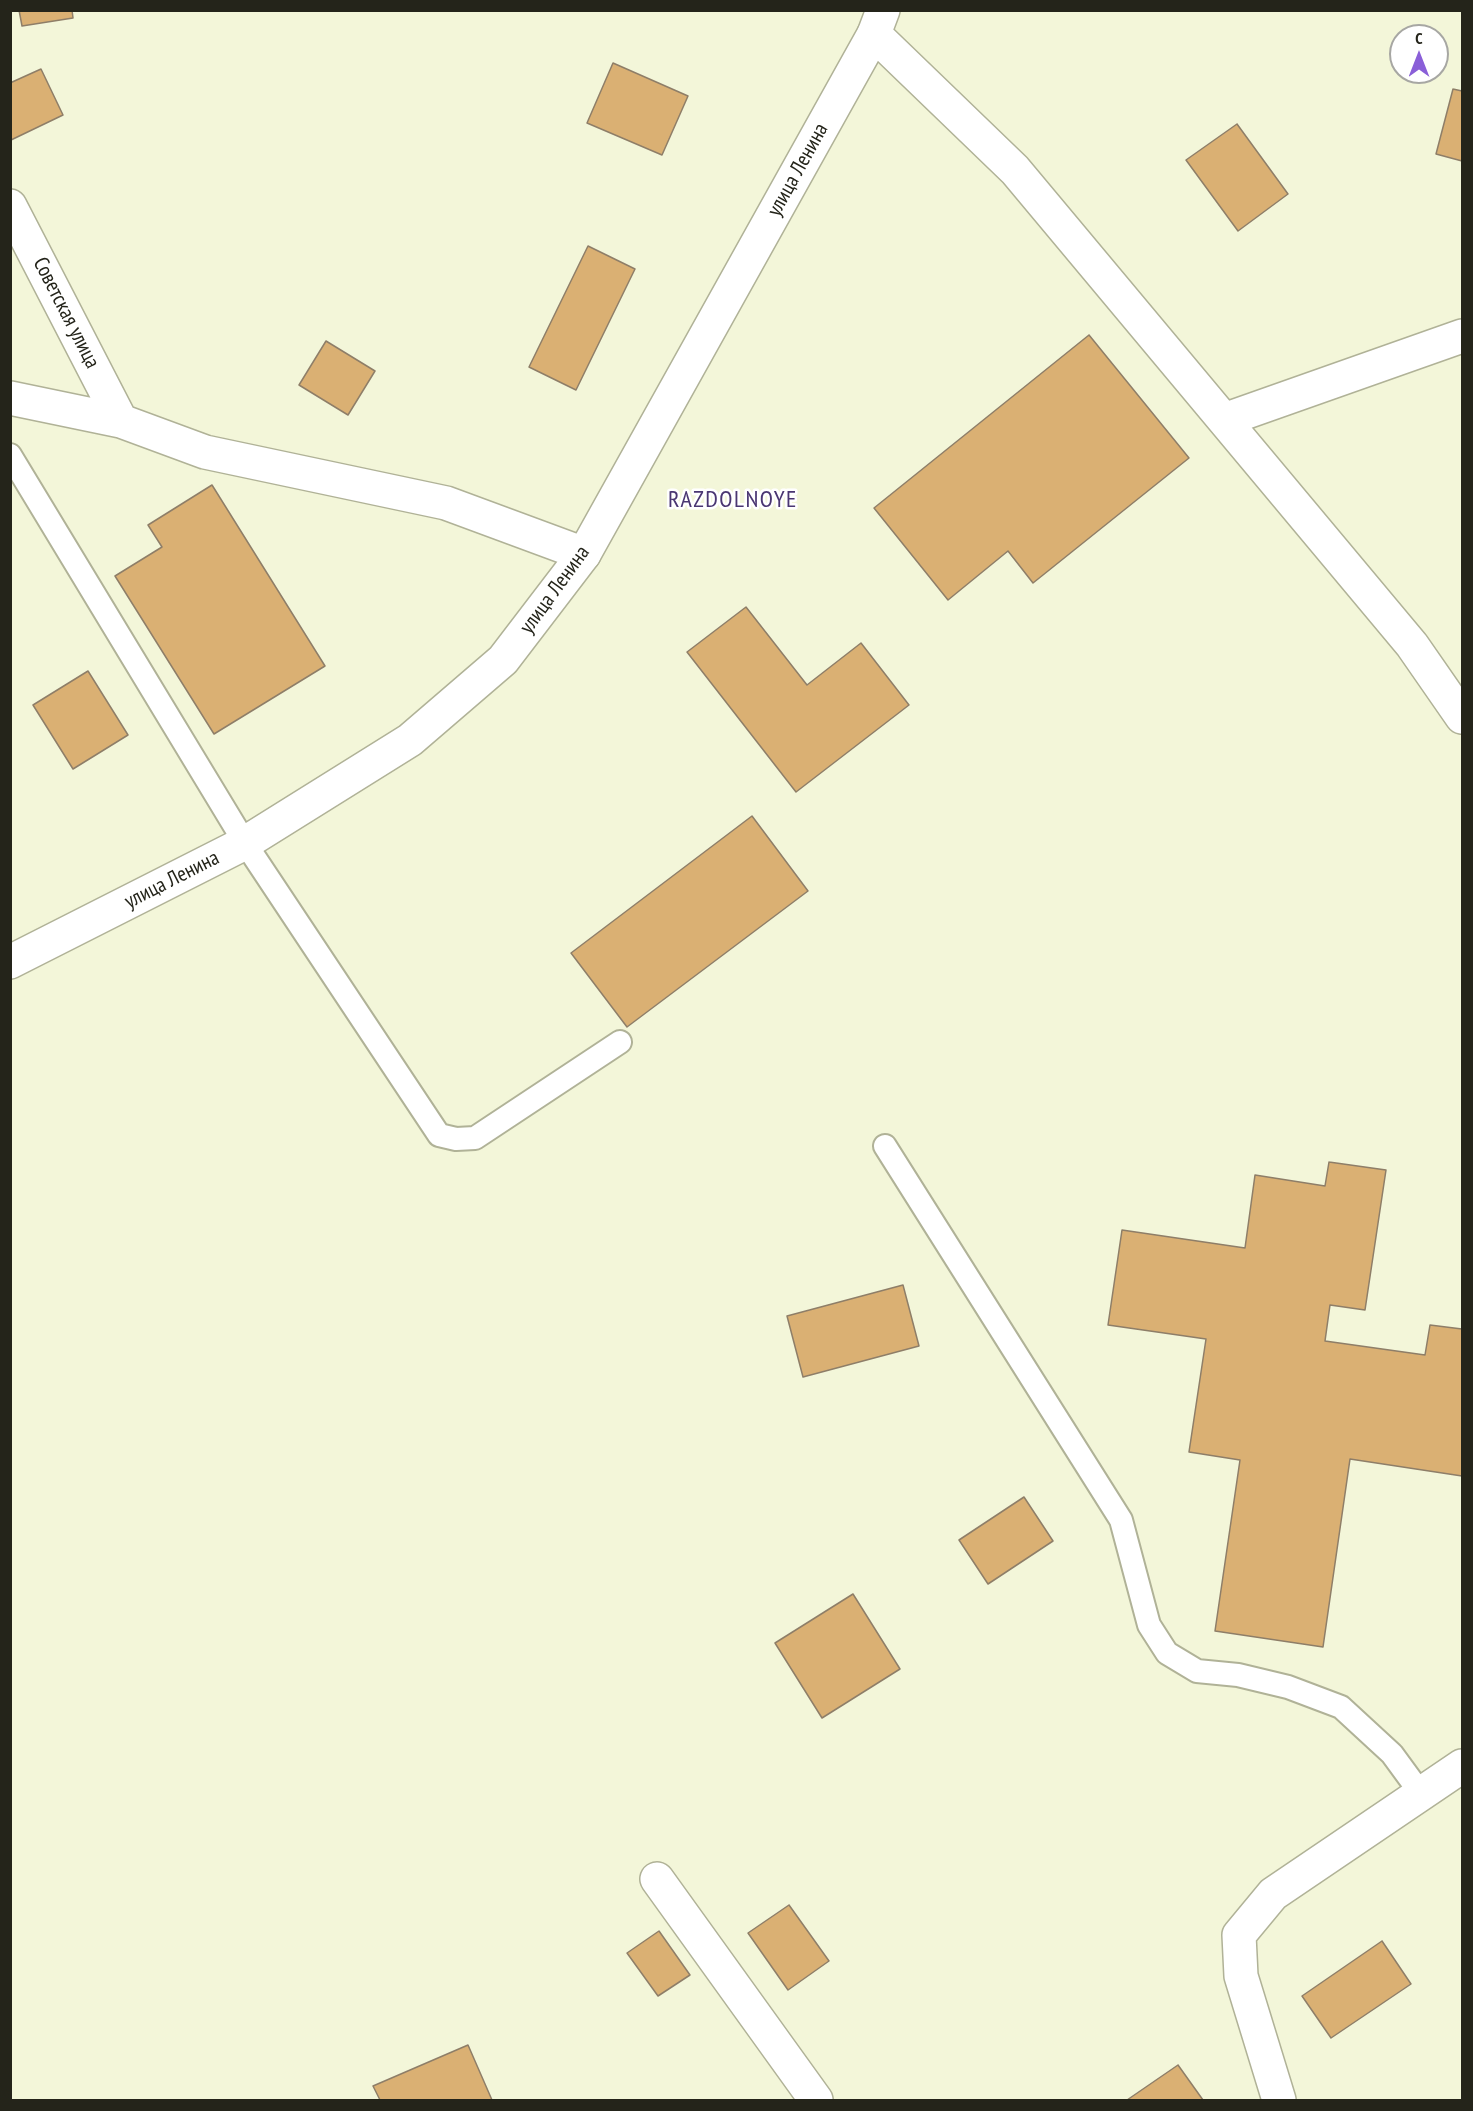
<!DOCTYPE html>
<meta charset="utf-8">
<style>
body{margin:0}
#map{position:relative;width:1473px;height:2111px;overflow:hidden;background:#f3f6d9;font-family:"PT Sans Narrow",sans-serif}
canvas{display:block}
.frame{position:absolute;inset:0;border:12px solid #24241a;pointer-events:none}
.north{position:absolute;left:1389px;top:24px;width:60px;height:60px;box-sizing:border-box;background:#fff;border:2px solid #a7a7a3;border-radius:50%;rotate:0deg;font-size:16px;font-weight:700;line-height:24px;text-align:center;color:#24241a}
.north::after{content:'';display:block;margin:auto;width:21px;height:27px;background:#8a5fd8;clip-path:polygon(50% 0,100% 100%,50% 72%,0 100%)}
</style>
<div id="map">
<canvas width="1473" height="2111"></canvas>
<div class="frame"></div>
<div class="north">С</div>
</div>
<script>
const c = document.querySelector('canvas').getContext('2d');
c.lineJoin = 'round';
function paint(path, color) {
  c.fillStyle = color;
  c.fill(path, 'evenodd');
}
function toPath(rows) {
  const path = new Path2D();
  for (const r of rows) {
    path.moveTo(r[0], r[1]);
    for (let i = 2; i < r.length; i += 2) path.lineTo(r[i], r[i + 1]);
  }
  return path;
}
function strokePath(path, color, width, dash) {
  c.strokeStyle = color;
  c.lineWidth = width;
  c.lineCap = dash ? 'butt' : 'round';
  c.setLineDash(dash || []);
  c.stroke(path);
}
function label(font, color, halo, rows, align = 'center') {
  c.font = font + ' "PT Sans Narrow",sans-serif';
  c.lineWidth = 5;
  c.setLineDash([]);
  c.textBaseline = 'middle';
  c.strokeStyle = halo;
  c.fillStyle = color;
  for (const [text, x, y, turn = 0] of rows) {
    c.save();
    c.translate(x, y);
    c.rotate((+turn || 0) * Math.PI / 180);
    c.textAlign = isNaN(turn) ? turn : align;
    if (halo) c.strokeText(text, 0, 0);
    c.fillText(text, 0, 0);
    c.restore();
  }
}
const building = toPath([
 [19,10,72,10,73,18,22,26,19,10],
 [613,63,688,96,662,155,587,123,613,63],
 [41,69,63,115,11,140,10,83,41,69],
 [1453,89,1462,91,1462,161,1436,154,1453,89],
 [1237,124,1288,194,1238,231,1186,160,1237,124],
 [588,246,635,269,576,390,529,367,588,246],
 [1089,335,1189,458,1033,583,1008,551,948,600,874,508,1089,335],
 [326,341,375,371,348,415,299,385,326,341],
 [212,485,325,666,214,734,115,576,162,547,148,525,212,485],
 [746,607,807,685,861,643,909,705,796,792,687,652,746,607],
 [88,671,128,735,73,769,33,705,88,671],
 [752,816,808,891,627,1027,571,953,752,816],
 [1329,1162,1386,1170,1365,1310,1330,1305,1325,1341,1425,1355,1430,1325,1462,1329,1462,1476,1350,1459,1323,1647,1215,1631,1240,1460,1189,1452,1206,1339,1108,1325,1122,1230,1245,1248,1255,1175,1325,1186,1329,1162],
 [903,1285,919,1346,803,1377,787,1316,903,1285],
 [1024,1497,1053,1541,988,1584,959,1540,1024,1497],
 [853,1594,900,1669,822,1718,775,1643,853,1594],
 [789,1905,829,1961,788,1990,748,1933,789,1905],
 [659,1931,690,1975,658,1996,627,1953,659,1931],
 [1382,1941,1411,1984,1331,2038,1302,1996,1382,1941],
 [468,2045,492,2100,380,2100,373,2086,468,2045],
 [1178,2065,1203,2100,1127,2100,1178,2065]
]);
paint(building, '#dab073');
strokePath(building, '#8e7e68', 1.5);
const service = toPath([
 [10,455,245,843,439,1135,456,1139,475,1138,620,1042],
 [885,1146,1121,1520,1149,1625,1167,1653,1197,1671,1238,1675,1288,1687,1341,1707,1392,1754,1422,1795]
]);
const minor = toPath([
 [883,10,874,34,1015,170,1412,645,1462,717],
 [10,206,121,421],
 [10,398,121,421,205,452,446,503,584,554],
 [1224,420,1462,336],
 [657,1879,816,2100],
 [1279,2100,1241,1976,1239,1935,1273,1894,1462,1766]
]);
const tertiary = toPath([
 [10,962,245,843,410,740,503,660,584,554,874,34]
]);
strokePath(service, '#b0b297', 26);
strokePath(minor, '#b0b297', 36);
strokePath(tertiary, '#b0b297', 36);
strokePath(service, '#fff', 22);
strokePath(minor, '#fff', 33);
strokePath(tertiary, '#fff', 33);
label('21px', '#24241a', '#fff', [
 ["улица Ленина",798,170,-61],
 ["Советская улица",66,313,63],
 ["улица Ленина",555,590,-54],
 ["улица Ленина",172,880,-27]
]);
c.letterSpacing = '1.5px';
label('24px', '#4a3672', '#fff', [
 ["RAZDOLNOYE",733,500]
]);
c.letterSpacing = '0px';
</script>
